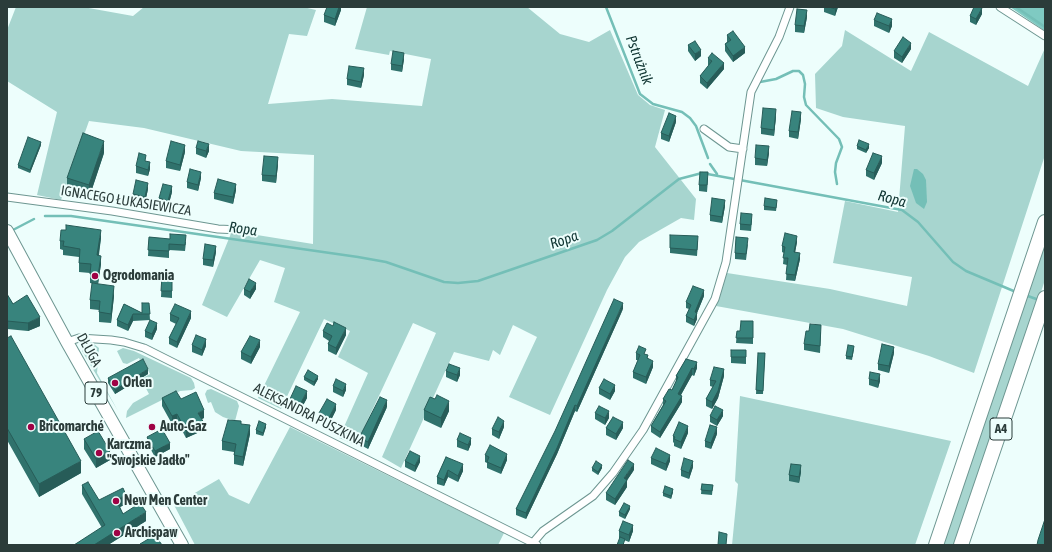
<!DOCTYPE html>
<meta charset="utf-8">
<style>
body{margin:0}
#map{position:relative;width:1052px;height:552px;overflow:hidden;background:#edfefc;font-family:"Asap Condensed",sans-serif}
canvas{display:block}
.frame{position:absolute;inset:0;border:8px solid #2b3c3a;pointer-events:none}
</style>
<div id="map">
<canvas width="1052" height="552"></canvas>
<div class="frame"></div>
</div>
<script>
const c = document.querySelector('canvas').getContext('2d');
c.lineJoin = 'round';
function paint(path, color) {
  c.fillStyle = color;
  c.fill(path, 'evenodd');
}
function toPath(rows) {
  const path = new Path2D();
  for (const r of rows) {
    path.moveTo(r[0], r[1]);
    for (let i = 2; i < r.length; i += 2) path.lineTo(r[i], r[i + 1]);
  }
  return path;
}
function strokePath(path, color, width, dash) {
  c.strokeStyle = color;
  c.lineWidth = width;
  c.lineCap = dash ? 'butt' : 'round';
  c.setLineDash(dash || []);
  c.stroke(path);
}
function label(font, color, halo, rows, align = 'center') {
  c.font = font + ' "Asap Condensed",sans-serif';
  c.lineWidth = 4;
  c.setLineDash([]);
  c.textBaseline = 'middle';
  c.strokeStyle = halo;
  c.fillStyle = color;
  for (const [text, x, y, turn = 0] of rows) {
    c.save();
    c.translate(x, y);
    c.rotate((+turn || 0) * Math.PI / 180);
    c.textAlign = isNaN(turn) ? turn : align;
    if (halo) c.strokeText(text, 0, 0);
    c.fillText(text, 0, 0);
    c.restore();
  }
}
paint(toPath([
 [16,7,83,7,133,16,144,7,303,7,316,10,307,36,289,34,268,104,332,99,422,106,431,59,390,51,389,55,355,49,367,7,527,7,560,34,589,42,610,30,638,95,650,105,665,110,655,147,696,199,694,220,681,218,639,242,625,257,607,290,550,415,509,397,537,337,513,325,500,355,493,350,489,361,454,352,401,468,382,457,436,333,413,323,356,445,339,438,368,373,338,357,350,331,324,319,281,409,258,398,300,312,274,302,285,268,260,260,227,317,202,305,232,231,313,244,314,155,241,151,144,128,89,121,61,200,37,195,57,112,7,81,7,30],
 [845,30,911,71,929,32,1028,86,1045,48,1045,155,974,373,929,356,843,329,716,306,727,273,830,289,907,306,912,277,833,263,845,201,898,212,905,126,843,117,816,108,815,74,842,46],
 [1045,236,1045,280,956,545,942,545],
 [89,344,94,344,99,348,97,373,118,411,82,351,85,346],
 [123,348,134,351,191,378,194,383,195,388,192,390,180,391,126,418,127,411,133,403,149,394,141,379,150,374,142,359,140,360,139,358,127,364,123,363,117,351],
 [211,389,237,401,239,406,235,421,223,417,215,412,211,402,208,403,205,394,207,390],
 [740,396,951,441,915,545,732,545,738,484,735,481],
 [290,427,504,533,498,545,195,545,174,505,219,479,229,495,249,504]
]), '#a7d5cf');
paint(toPath([
 [1010,7,1045,7,1045,31]
]), '#7fcac2');
paint(toPath([
 [914,169,917,169,923,174,926,180,927,202,924,209,916,203,910,186]
]), '#74bfb7');
strokePath(toPath([
 [606,7,640,94,653,104,682,112,690,118,696,126,708,158],
 [1016,7,1045,27],
 [760,82,776,79,793,71,799,71,803,75,805,84,804,97,806,105,839,139,842,147,836,163,835,172,837,184],
 [710,164,717,174],
 [45,216,71,216,358,257,386,262,444,282,458,283,478,281,597,240,612,231,679,179,702,173,902,210,918,222,953,262,966,271,1016,292],
 [11,231,34,219],
 [1025,295,1039,300]
]), '#74bfb7', 2.5);
const minor = toPath([
 [1000,7,1045,36],
 [704,129,729,147,743,149],
 [7,197,112,211,218,229,240,230],
 [67,342,79,338,111,340,124,342,144,348,537,545],
 [531,545,543,531,593,496,613,473,643,430,715,299,726,262,751,92,779,37,790,7]
]);
const primary = toPath([
 [7,231,67,342,182,545]
]);
const motorway = toPath([
 [936,545,1045,222],
 [961,545,1045,298]
]);
strokePath(minor, '#6d9691', 9);
strokePath(primary, '#6d9691', 14);
strokePath(motorway, '#6d9691', 16);
strokePath(minor, '#fff', 7);
strokePath(primary, '#fff', 12);
strokePath(motorway, '#fff', 14);
paint(toPath([
 [341,7,341,10,335,26,324,22,324,15],
 [824,7,838,7,835,16,824,12],
 [982,14,976,25,970,22,970,16],
 [807,17,804,33,795,32,795,25],
 [874,20,892,26,889,33,874,26],
 [727,35,745,53,733,62,725,51,725,44,727,42],
 [688,45,701,56,695,61,688,51],
 [911,49,902,63,894,58,894,51],
 [708,58,724,69,707,89,700,83,700,76,709,65,708,65],
 [404,59,402,72,391,70,391,64],
 [364,75,361,88,347,85,347,79],
 [776,116,774,136,761,134,761,128],
 [801,119,798,139,789,137,789,131],
 [676,122,669,142,661,139,661,133],
 [41,145,30,173,18,168,18,165],
 [857,146,869,148,866,153,857,149],
 [196,148,209,151,206,158,196,154],
 [185,152,180,171,166,168,166,161],
 [104,153,89,198,67,190,67,178],
 [769,153,767,166,755,165,755,158],
 [146,161,150,169,148,176,136,173,136,166],
 [882,163,874,180,866,176,866,170],
 [278,164,276,183,262,181,262,175],
 [201,178,198,191,187,188,187,182],
 [708,179,707,192,699,191,699,185],
 [148,189,145,203,133,200,133,194],
 [236,190,233,204,214,199,214,193],
 [172,192,168,207,159,205,159,198],
 [777,203,776,211,764,210,764,206],
 [725,206,722,223,710,221,710,215],
 [752,220,751,231,740,230,740,224],
 [149,237,186,242,185,251,169,250,169,258,148,256],
 [101,238,99,255,101,264,98,284,90,283,90,273,79,272,79,257,63,255,63,250,60,249,60,241],
 [698,241,697,256,670,253,670,248],
 [797,242,795,252,800,259,795,281,786,280,787,265,783,264,784,253,782,252,782,246],
 [748,244,746,260,735,259,735,253],
 [216,252,213,267,203,265,203,259],
 [162,276,172,276,172,298,161,297],
 [244,289,256,289,250,299,244,295],
 [7,294,13,304,40,326,28,331,7,329],
 [114,296,111,323,99,322,99,310,90,309,90,300],
 [704,296,697,313,697,319,694,326,686,322,686,316,689,309,686,308,686,302],
 [149,303,150,320,133,321,128,331,117,326,117,320,124,304,142,313],
 [623,309,577,412,575,411,557,454,526,519,516,515,516,509],
 [170,314,191,318,177,348,169,344,169,338,176,324,170,321],
 [753,321,753,344,736,343,737,331,740,331],
 [157,329,152,340,145,337,145,331],
 [323,331,346,335,336,355,328,351,328,344,329,341,323,337],
 [821,332,820,353,804,350,804,344],
 [7,338,81,473,39,497,7,440],
 [192,345,206,346,202,356,192,352],
 [260,347,251,364,241,359,241,352],
 [854,349,852,360,846,359,846,356],
 [731,350,746,350,746,364,731,363],
 [636,353,646,355,653,367,646,384,633,378,633,372,638,360,636,360],
 [758,353,765,353,763,394,756,394],
 [894,353,889,373,878,370,878,364],
 [686,359,697,368,694,376,692,375,681,395,682,402,660,438,651,432,651,426,663,405,663,399,672,390,676,382,676,376],
 [446,371,460,375,457,382,446,377],
 [148,374,115,394,108,383,108,378],
 [724,376,718,398,712,409,706,406,706,399,713,387,710,386,710,380],
 [304,377,318,379,314,386,304,380],
 [869,379,880,381,878,388,869,385],
 [333,386,346,390,343,397,333,392],
 [599,388,615,391,610,400,599,394],
 [162,398,181,399,204,418,201,419,204,430,186,438,177,421,172,424,162,406],
 [307,398,300,411,290,406,290,399],
 [435,399,449,411,441,428,424,420,424,410],
 [387,407,368,449,359,444,359,438],
 [336,410,329,424,319,419,319,413],
 [595,413,609,418,605,425,595,419],
 [710,416,723,416,717,426,710,422],
 [241,424,250,434,243,466,234,464,234,452,222,450,222,441],
 [266,427,263,436,256,434,256,430],
 [504,427,499,439,492,435,492,429],
 [606,428,623,428,616,440,606,435],
 [688,433,681,449,674,446,674,443,673,442,673,436],
 [717,434,711,449,705,447,705,441],
 [147,437,170,449,155,457,147,443],
 [84,439,110,460,96,468,84,449],
 [457,440,471,444,468,451,457,447],
 [485,455,507,460,501,474,487,468,487,463,485,462],
 [446,457,463,471,458,482,448,477,444,486,437,484,437,477],
 [651,458,670,461,666,471,651,464],
 [405,461,420,462,415,472,405,467],
 [693,467,689,479,681,476,681,470],
 [592,468,602,468,598,475,592,471],
 [634,470,627,480,627,487,615,505,606,500,606,493],
 [801,472,799,483,789,481,789,475],
 [702,484,713,485,712,495,701,494],
 [82,485,99,500,126,504,120,507,123,514,146,521,108,545,74,545,102,528,82,494],
 [673,492,671,499,663,496,663,493],
 [630,509,625,519,619,516,619,512],
 [619,531,633,531,629,542,619,538]
]), '#30726c');
paint(toPath([
 [339,7,341,7,341,10,335,26,335,19],
 [836,7,838,7,835,16,835,9],
 [982,8,982,14,976,25,976,19],
 [807,10,807,17,804,33,804,26],
 [892,19,892,26,889,33,889,26],
 [911,43,911,49,902,63,902,57],
 [745,47,745,53,733,62,733,56],
 [701,50,701,56,695,61,695,54],
 [404,53,404,59,402,72,402,66],
 [724,63,724,69,707,89,707,83],
 [364,68,364,75,361,88,361,82],
 [776,109,776,116,774,136,774,130],
 [801,112,801,119,798,139,798,132],
 [676,116,676,122,669,142,669,136],
 [104,141,104,153,89,198,89,185],
 [41,142,41,145,30,173,30,170],
 [209,144,209,151,206,158,206,151],
 [869,144,869,148,866,153,866,150],
 [185,145,185,152,180,171,180,165],
 [769,146,769,153,767,166,767,160],
 [882,156,882,163,874,180,874,173],
 [278,157,278,164,276,183,276,176],
 [150,162,150,169,148,176,148,170],
 [201,172,201,178,198,191,198,185],
 [148,183,148,189,145,203,145,197],
 [236,184,236,190,233,204,233,197],
 [172,186,172,192,168,207,168,201],
 [725,200,725,206,722,223,722,217],
 [101,230,101,238,97,264,97,255],
 [797,236,797,242,794,258,794,252],
 [216,246,216,252,213,267,213,260],
 [800,253,800,259,795,281,795,275],
 [101,256,101,264,98,284,98,276],
 [256,283,256,289,250,299,250,292],
 [114,286,114,296,111,323,111,314],
 [704,290,704,296,695,318,695,312],
 [623,303,623,309,577,412,577,406],
 [191,311,191,318,177,348,177,342],
 [697,313,697,319,694,326,694,320],
 [133,314,133,321,128,331,128,325],
 [40,317,40,326,28,331,28,323],
 [157,323,157,329,152,340,152,334],
 [346,328,346,335,336,355,336,348],
 [206,339,206,346,202,356,202,350],
 [260,340,260,347,251,364,251,357],
 [894,347,894,353,889,373,889,366],
 [653,361,653,367,646,384,646,377],
 [697,362,697,368,694,376,694,369],
 [460,368,460,375,457,382,457,375],
 [692,368,692,375,678,400,678,394],
 [148,369,148,374,115,394,115,390],
 [724,369,724,376,718,398,712,409,712,402],
 [880,374,880,381,878,388,878,381],
 [318,376,318,379,314,386,314,382],
 [346,384,346,390,343,397,343,391],
 [615,385,615,391,610,400,610,394],
 [307,391,307,398,300,411,300,405],
 [682,396,682,402,660,438,660,432],
 [387,400,387,407,368,449,368,442],
 [449,401,449,411,441,428,441,418],
 [336,404,336,410,329,424,329,418],
 [575,405,575,411,557,454,526,519,526,513],
 [204,410,204,418,198,421,198,413],
 [723,410,723,416,717,426,717,420],
 [609,411,609,418,605,425,605,418],
 [177,414,177,421,172,424,172,416],
 [504,421,504,427,499,439,499,432],
 [623,422,623,428,616,440,616,434],
 [204,423,204,430,186,438,186,431],
 [266,424,266,427,263,436,263,433],
 [250,425,250,434,243,466,243,457],
 [688,426,688,433,681,449,681,442],
 [717,427,717,434,711,449,711,443],
 [471,438,471,444,468,451,468,445],
 [170,443,170,449,155,457,155,451],
 [110,451,110,460,96,468,96,459],
 [507,454,507,460,501,474,501,468],
 [670,455,670,461,666,471,666,464],
 [420,456,420,462,415,472,415,466],
 [81,461,81,473,39,497,39,484],
 [693,461,693,467,689,479,689,473],
 [463,464,463,471,458,482,458,476],
 [634,464,634,470,624,485,624,478],
 [602,465,602,468,598,475,598,472],
 [801,465,801,472,799,483,799,477],
 [448,470,448,477,444,486,444,480],
 [627,480,627,487,615,505,615,499],
 [673,489,673,492,671,499,671,496],
 [126,495,126,504,116,509,116,500],
 [630,506,630,509,625,519,625,515],
 [146,512,146,521,108,545,94,545],
 [633,525,633,531,629,542,629,535]
]), '#275c58');
const building = toPath([
 [327,7,339,7,335,19,324,15,327,7],
 [829,7,836,7,835,9,829,7],
 [974,7,980,7,982,8,976,19,970,16,974,7],
 [797,9,807,10,804,26,795,25,797,9],
 [877,13,892,19,889,26,874,20,877,13],
 [733,31,745,47,733,56,725,44,731,40,727,35,733,31],
 [903,37,911,43,902,57,894,51,903,37],
 [695,41,701,50,695,54,688,45,695,41],
 [393,51,404,53,402,66,391,64,393,51],
 [712,53,724,63,707,83,700,76,712,61,708,58,712,53],
 [349,66,364,68,361,82,347,79,349,66],
 [763,108,776,109,774,130,761,128,763,108],
 [792,111,801,112,798,132,789,131,792,111],
 [669,113,676,116,669,136,661,133,669,113],
 [83,133,104,141,89,185,67,178,83,133],
 [28,137,41,142,30,170,18,165,28,137],
 [859,140,869,144,866,150,857,146,859,140],
 [171,141,185,145,180,165,166,161,171,141],
 [198,141,209,144,206,151,196,148,198,141],
 [756,145,769,146,767,160,755,158,756,145],
 [139,153,146,155,145,161,150,162,148,170,136,166,139,153],
 [873,153,882,156,874,173,866,170,873,153],
 [264,156,278,157,276,176,262,175,264,156],
 [190,169,201,172,198,185,187,182,190,169],
 [700,172,708,172,707,185,699,185,700,172],
 [218,179,236,184,233,197,214,193,218,179],
 [136,180,148,183,145,197,133,194,136,180],
 [163,184,172,186,168,201,159,198,163,184],
 [712,198,725,200,722,217,710,215,712,198],
 [765,198,777,200,776,208,764,206,765,198],
 [741,213,752,214,751,225,740,224,741,213],
 [66,225,101,230,97,255,101,256,98,276,90,274,91,264,79,263,80,249,63,246,64,241,60,241,61,230,66,230,66,225],
 [785,233,797,236,794,252,800,253,795,275,786,274,788,258,783,258,785,247,782,246,785,233],
 [170,234,186,235,185,245,169,244,169,251,148,250,149,237,170,239,170,234],
 [670,235,698,236,697,250,670,248,670,235],
 [736,237,748,238,746,254,735,253,736,237],
 [205,244,216,246,213,260,203,259,205,244],
 [162,276,172,276,172,291,161,291,162,276],
 [249,279,256,283,250,292,244,289,249,279],
 [92,283,114,286,111,314,99,312,100,301,90,300,92,283],
 [693,286,704,290,695,312,697,313,694,320,686,316,691,305,686,302,693,286],
 [7,294,13,304,27,295,40,317,28,323,7,321,7,294],
 [614,299,623,303,577,406,575,405,557,448,526,513,516,509,555,431,614,299],
 [142,303,149,303,150,314,133,314,128,325,117,320,124,304,142,313,142,303],
 [175,304,191,311,177,342,169,338,179,318,170,314,175,304],
 [150,320,157,323,152,334,145,331,150,320],
 [741,321,753,321,753,338,736,338,737,331,740,331,741,321],
 [334,322,346,328,336,348,328,344,332,336,323,331,327,323,333,326,334,322],
 [810,324,821,325,820,346,804,344,806,331,809,331,810,324],
 [196,335,206,339,202,350,192,345,196,335],
 [11,336,81,461,39,484,7,428,7,338,11,336],
 [250,336,260,340,251,357,241,352,250,336],
 [882,344,894,347,889,366,878,364,882,344],
 [848,345,854,346,852,357,846,356,848,345],
 [639,346,646,349,644,354,648,355,647,358,653,361,646,377,633,372,640,355,636,353,639,346],
 [731,350,746,350,746,357,731,357,731,350],
 [758,353,765,353,763,391,756,390,758,353],
 [143,359,148,369,115,390,108,378,143,359],
 [686,359,697,362,694,369,692,368,678,394,682,396,660,432,651,426,666,401,663,399,669,389,672,390,678,377,676,376,686,359],
 [449,364,460,368,457,375,446,371,449,364],
 [714,367,724,369,718,391,712,402,706,399,716,381,710,380,714,367],
 [308,370,318,376,314,382,304,377,308,370],
 [870,372,880,374,878,381,869,379,870,372],
 [336,379,346,384,343,391,333,386,336,379],
 [604,379,615,385,610,394,599,388,604,379],
 [296,386,307,391,300,405,290,399,296,386],
 [176,391,181,399,196,392,204,410,198,413,204,423,186,431,177,414,172,416,162,398,176,391],
 [437,395,449,401,441,418,424,410,430,397,435,399,437,395],
 [380,397,387,400,368,442,359,438,380,397],
 [327,399,336,404,329,418,319,413,327,399],
 [599,406,609,411,605,418,595,413,599,406],
 [715,406,723,410,717,420,710,416,715,406],
 [498,417,504,421,499,432,492,429,498,417],
 [613,417,623,422,616,434,606,428,613,417],
 [228,420,241,421,241,424,250,425,243,457,234,455,236,444,222,441,228,420],
 [259,421,266,424,263,433,256,430,259,421],
 [679,422,688,426,681,442,674,439,675,437,673,436,679,422],
 [710,425,717,427,711,443,705,441,710,425],
 [162,429,170,443,155,451,147,437,162,429],
 [98,431,110,451,96,459,84,439,98,431],
 [460,433,471,438,468,445,457,440,460,433],
 [490,445,507,454,501,468,487,462,489,457,485,455,490,445],
 [656,448,670,455,666,464,651,458,656,448],
 [410,451,420,456,415,466,405,461,410,451],
 [446,457,463,464,458,476,448,470,444,480,437,477,446,457],
 [684,458,693,461,689,473,681,470,684,458],
 [628,460,634,464,624,478,627,480,615,499,606,493,628,460],
 [596,461,602,465,598,472,592,468,596,461],
 [791,464,801,465,799,477,789,475,791,464],
 [88,482,99,500,123,488,126,495,116,500,123,514,140,503,146,512,94,545,74,545,105,525,82,485,88,482],
 [702,484,713,485,712,491,701,490,702,484],
 [665,486,673,489,671,496,663,493,665,486],
 [624,503,630,506,625,515,619,512,624,503],
 [1045,519,1045,545,1037,545,1038,540,1045,519],
 [623,521,633,525,629,535,619,531,623,521],
 [719,532,727,534,726,545,718,545,719,532],
 [155,535,162,545,141,545,140,544,155,535],
 [620,537,625,539,623,545,617,545,620,537]
]);
paint(building, '#38847d');
strokePath(building, '#275c58', 1);
for (const [x, y, r, color] of [
 [95,276,4,"#9f0245"],
 [115,383,4,"#9f0245"],
 [31,427,4,"#9f0245"],
 [152,427,4,"#9f0245"],
 [99,453,4,"#9f0245"],
 [116,501,4,"#9f0245"],
 [117,533,4,"#9f0245"]
]) {
  const dot = new Path2D();
  dot.arc(x, y, r, 0, 2 * Math.PI);
  c.fillStyle = color;
  c.fill(dot);
  strokePath(dot, '#edfefc', 1.5);
}
for (const [x, y, w] of [
 [96,393,22],
 [1001,429,22]
]) {
  const box = new Path2D();
  box.roundRect(x - w / 2, y - 11, w, 22, 3);
  c.fillStyle = '#edfefc';
  c.fill(box);
  strokePath(box, '#2b3c3a', 1);
}
label('bold 13px', '#2b3c3a', null, [
 ["79",96,393],
 ["A4",1001,429]
]);
label('14px', '#2b3c3a', '#edfefc', [
 ["IGNACEGO ŁUKASIEWICZA",126,201,9],
 ["DŁUGA",89,350,61],
 ["ALEKSANDRA PUSZKINA",309,415,27]
]);
label('bold 14px', '#2b3c3a', '#edfefc', [
 ["Ogrodomania",103,276],
 ["Orlen",123,383],
 ["Bricomarché",39,427],
 ["Auto-Gaz",160,427],
 ["Karczma",107,445],
 ["\"Swojskie Jadło\"",107,461],
 ["New Men Center",124,501],
 ["Archispaw",125,533]
], 'left');
label('italic 15px', '#113633', '#edfefc', [
 ["Pstrużnik",639,60,69],
 ["Ropa",892,199,15],
 ["Ropa",243,229,8],
 ["Ropa",564,240,-19]
]);
</script>
